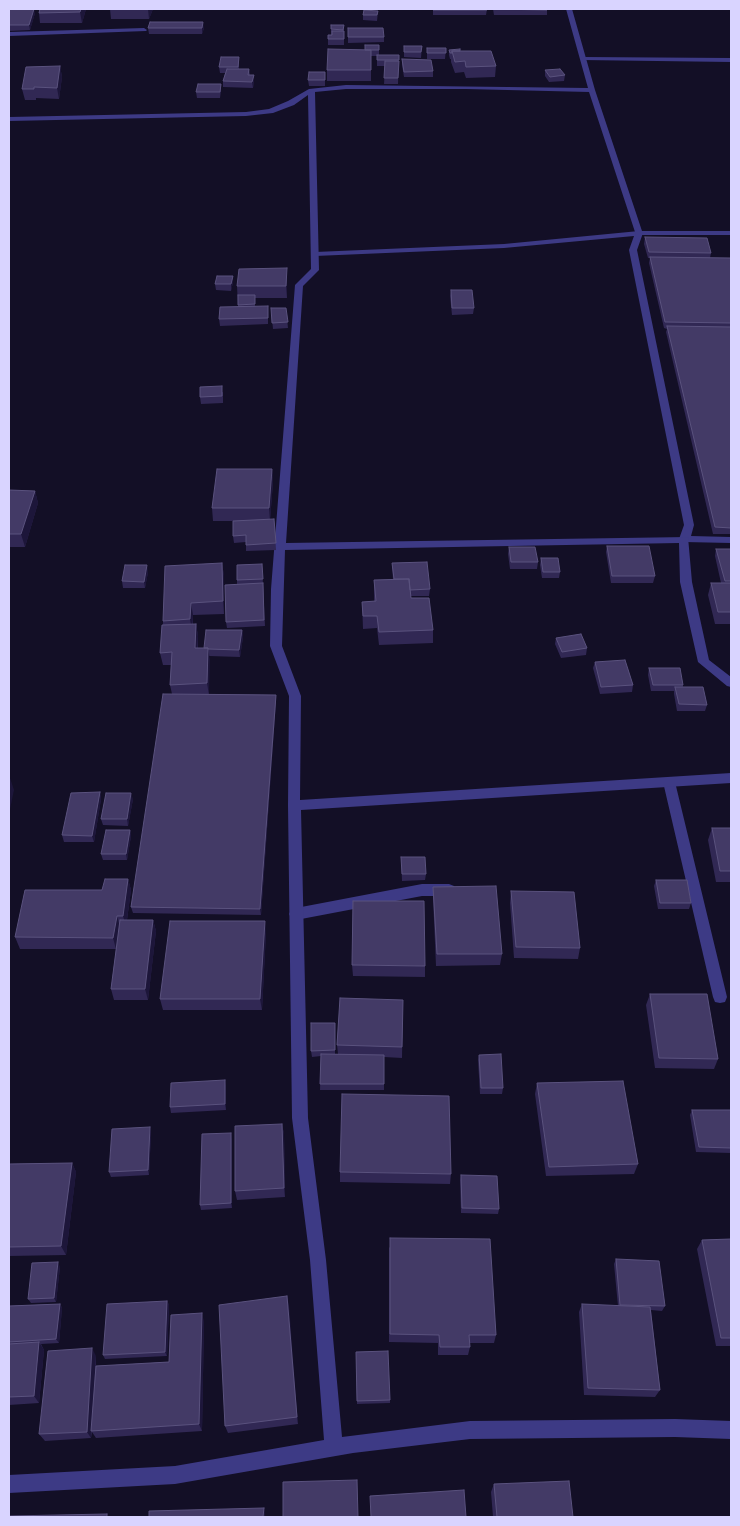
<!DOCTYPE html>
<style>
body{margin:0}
#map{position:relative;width:740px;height:1526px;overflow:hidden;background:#130f26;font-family:"Golos Text",sans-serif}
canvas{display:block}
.frame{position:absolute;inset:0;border:10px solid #d9d4ff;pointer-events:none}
</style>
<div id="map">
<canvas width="740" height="1526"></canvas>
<div class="frame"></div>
</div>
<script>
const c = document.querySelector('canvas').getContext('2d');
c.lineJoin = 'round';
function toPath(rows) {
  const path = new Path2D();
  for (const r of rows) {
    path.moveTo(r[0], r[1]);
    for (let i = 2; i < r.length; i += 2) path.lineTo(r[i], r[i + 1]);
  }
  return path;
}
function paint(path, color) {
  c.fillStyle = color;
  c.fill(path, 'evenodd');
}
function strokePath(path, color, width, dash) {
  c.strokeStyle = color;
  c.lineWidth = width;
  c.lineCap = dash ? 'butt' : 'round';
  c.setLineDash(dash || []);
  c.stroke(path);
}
paint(toPath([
 [144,28,147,30,146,31,9,36,9,32,144,28],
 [584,57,731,58,731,62,582,60,581,59,584,57],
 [639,231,643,233,637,250,694,525,691,536,731,537,731,543,684,542,679,539,684,525,629,250,634,236,504,248,315,256,311,254,315,252,504,244,639,231],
 [669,777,673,779,675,782,727,997,725,1002,720,1003,715,1002,713,997,663,782,665,779,669,777],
 [422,884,449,884,454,886,456,890,454,894,449,896,422,896,296,920,291,918,289,914,291,910,296,908,422,884]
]), '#3d3a85');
paint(toPath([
 [566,9,572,9,595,90,642,231,731,231,731,235,636,235,589,92,466,89,346,89,315,92,319,270,303,286,286,543,688,537,692,582,709,660,731,677,731,687,727,686,698,662,680,582,679,543,285,550,282,646,301,696,300,800,731,773,731,783,301,810,308,1118,326,1260,342,1437,470,1421,675,1419,731,1421,731,1439,675,1437,470,1439,353,1453,175,1484,9,1493,9,1475,175,1466,324,1440,310,1260,292,1118,288,805,289,696,270,646,271,589,295,285,311,269,308,95,294,105,273,113,246,116,9,121,9,117,246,112,269,109,288,101,309,89,346,85,588,88,566,9]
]), '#3d3a85');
paint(toPath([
 [40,9,86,9,82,23,40,23,39,13],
 [110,9,153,9,149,19,111,19],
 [433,9,487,9,486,15,433,15],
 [493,9,547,9,547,15,494,15],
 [9,10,35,13,30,30,9,31],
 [378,11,377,21,363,20,363,15],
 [331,25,344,25,344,45,328,45,328,35,331,35],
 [148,28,204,28,202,34,149,34],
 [348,28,384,37,384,42,348,43],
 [379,45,379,55,399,55,398,84,384,84,385,66,377,66,377,56,371,56,371,81,327,81,327,70,365,50],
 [404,46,422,46,421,58,404,57],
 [427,48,446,48,445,59,427,59],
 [449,50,460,51,496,66,495,77,466,78,464,72,455,73,451,62,451,59,450,59,449,55],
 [239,57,239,69,249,69,250,75,254,75,254,80,253,88,223,87,223,81,225,73,220,73,219,67],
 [402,59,433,71,433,77,404,77,402,65],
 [60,66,62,77,59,99,36,98,36,100,25,100,22,89],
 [545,70,565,75,564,81,549,82,545,76],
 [325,72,325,86,309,86,308,80],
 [221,84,221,90,220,98,197,98,196,92],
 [645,237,711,253,710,258,731,258,731,534,713,534,666,332,667,329,664,328,649,263,650,258,648,258,644,244],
 [233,276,233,282,231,291,216,290,215,284],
 [287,280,287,298,255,298,255,306,268,312,268,324,220,326,219,319,238,306,237,286],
 [451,290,474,308,473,314,452,315,450,296],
 [271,308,286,308,288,328,273,329],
 [223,392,223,403,201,404,200,397],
 [272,469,273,482,270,520,274,519,276,550,246,551,246,542,234,543,233,536,249,521,213,521,212,508],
 [9,490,35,491,38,503,25,547,9,547],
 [607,546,655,576,653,583,611,583,606,552],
 [509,547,538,562,537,569,510,569,508,554],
 [716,549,731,549,731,624,715,624,708,595,711,583,721,583,715,556],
 [541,558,560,572,559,578,542,578,540,565],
 [222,563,224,576,224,614,193,615,193,624,196,624,198,636,198,648,204,648,242,630,243,637,240,657,209,656,209,694,276,695,276,701,261,915,133,913,131,907,172,694,170,685,171,665,163,665,160,653,163,625,163,621],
 [392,563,430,589,429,596,411,596,411,598,433,630,433,643,379,645,377,628,363,629,362,602,374,602,374,580,393,580],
 [262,564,265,626,227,628,226,622,237,584,237,580],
 [148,572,145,588,123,588,122,581],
 [556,638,587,648,586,655,561,658,555,644],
 [595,662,633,685,632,692,600,694,593,668],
 [649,668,683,685,683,687,707,705,705,711,677,711,674,694,674,691,651,691,648,675],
 [100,792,101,799,94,842,64,842,62,835],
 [133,799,128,826,103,825,101,819],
 [712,828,731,828,731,882,716,882,708,840],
 [130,830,131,836,127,860,103,860,101,854],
 [401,857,426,874,425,880,402,881],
 [128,879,131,890,127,920,153,920,156,931,148,1000,114,1000,111,989,116,949,20,949,15,937,102,890],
 [656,880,691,903,689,909,658,909,654,886],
 [433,887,502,954,500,965,436,966,433,898],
 [511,891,580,948,578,959,514,958,510,903],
 [266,932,262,1010,163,1010,160,999],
 [352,965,425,966,425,977,353,976],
 [650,994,718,1059,714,1069,655,1068,646,1005],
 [403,1000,402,1058,384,1057,384,1090,320,1090,321,1056,312,1057,311,1051,335,1023,335,1054,338,1054,337,1045],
 [479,1055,503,1088,502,1094,480,1094,478,1060],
 [537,1083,638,1164,634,1174,546,1176,535,1094],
 [226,1085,226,1110,171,1113,170,1107],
 [692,1110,731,1110,731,1153,696,1152,690,1115],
 [282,1124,284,1134,285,1197,237,1200,235,1191],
 [151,1133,149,1175,111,1177,109,1172],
 [232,1139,232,1208,201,1210,200,1205],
 [72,1163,76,1172,66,1255,9,1256,9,1164],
 [340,1172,451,1174,450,1184,340,1182],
 [461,1175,499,1209,498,1214,461,1213,460,1180],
 [731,1239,731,1346,716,1346,697,1249,702,1240],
 [389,1247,496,1335,494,1343,469,1343,470,1347,468,1355,438,1355,438,1343,389,1342],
 [616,1259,665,1306,662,1311,651,1310,660,1390,655,1397,584,1395,579,1312,582,1304,618,1306,614,1264],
 [60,1267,56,1302,31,1303,28,1299],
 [287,1296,298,1424,228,1433,225,1426],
 [167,1301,169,1305,167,1356,105,1359,103,1355],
 [60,1304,62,1308,59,1343,41,1344,44,1350,39,1403,9,1405,9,1306],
 [204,1321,202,1431,96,1438,92,1432,91,1438,45,1441,39,1434,96,1356,96,1366,169,1362],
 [356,1352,390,1400,390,1403,357,1404],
 [494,1484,573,1517,493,1517,491,1492]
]), '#312854');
paint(toPath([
 [34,9,35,13,30,30,29,25],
 [81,9,86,9,82,23,80,12],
 [148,9,153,9,149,19],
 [203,22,204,28,202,34,202,28],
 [60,66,62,77,59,99,57,88],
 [254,75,254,80,253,88,252,82],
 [287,268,287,298,286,286],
 [233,276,233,282,231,291,231,284],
 [272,469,273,482,270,521,269,508],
 [35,491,38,503,25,547,21,534],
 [222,563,224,576,224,614,223,601],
 [147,565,148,572,145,588,144,582],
 [191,603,193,615,192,632,190,619],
 [196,624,198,636,197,660,195,648],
 [242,630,243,637,240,657,239,650],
 [208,648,210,660,209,695,207,683],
 [276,695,276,701,261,915,260,909],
 [10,778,14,790,9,814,9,784],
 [100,792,101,799,94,842,92,836],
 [131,793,133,799,128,826,127,819],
 [130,830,131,836,127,860,126,854],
 [128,879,131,890,126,927,123,916],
 [117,916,120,927,116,949,113,938],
 [153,920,156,931,148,1000,145,989],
 [265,921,266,932,262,1010,260,999],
 [225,1080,226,1085,226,1110,225,1104],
 [282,1124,284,1134,285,1197,284,1188],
 [150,1127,151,1133,149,1175,148,1170],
 [231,1133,232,1139,232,1208,231,1203],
 [72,1163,76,1172,66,1255,61,1246],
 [58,1262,60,1267,56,1302,54,1298],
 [287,1296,289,1305,298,1424,297,1417],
 [167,1301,169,1305,167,1356,165,1352],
 [60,1304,62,1308,59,1343,56,1339],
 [202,1313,204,1321,202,1431,199,1424],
 [39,1342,44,1350,39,1403,34,1396],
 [92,1348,96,1356,91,1438,87,1432],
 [264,1508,265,1513,265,1517,263,1517]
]), '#1d163a');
const building = toPath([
 [9,9,34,9,29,25,9,25,9,9],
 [40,9,81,9,80,12,39,13,40,9],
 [433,9,487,9,487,10,433,10,433,9],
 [494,9,547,9,547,10,494,9],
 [364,10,378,11,377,15,363,15,364,10],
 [150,22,203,22,202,28,148,28,150,22],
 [331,25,344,25,343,30,331,29,331,25],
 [348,28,383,28,384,37,348,37,348,28],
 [332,31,344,31,344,39,328,39,328,35,332,35,332,31],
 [365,45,379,45,379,50,365,50,365,45],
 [404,46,422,46,421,52,404,52,404,46],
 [427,48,446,48,446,53,427,53,427,48],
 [328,49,371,50,371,70,327,70,328,49],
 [460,49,460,51,452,51,452,53,450,53,449,50,460,49],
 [452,51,491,51,496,66,466,67,465,61,455,62,452,51],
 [377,55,399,55,399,60,377,60,377,55],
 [221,57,239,57,238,67,219,67,221,57],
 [402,59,431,60,433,71,404,72,402,59],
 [385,61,399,61,398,78,384,78,385,61],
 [60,66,57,88,34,87,34,89,22,89,26,67,60,66],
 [227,69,249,69,248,75,254,75,252,82,223,81,227,69],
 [560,69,565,75,550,77,545,70,560,69],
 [309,72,325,72,325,80,308,80,309,72],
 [198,84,221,84,220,92,196,92,198,84],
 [645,237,707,238,711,253,649,252,645,237],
 [650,257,731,258,731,323,665,322,650,257],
 [287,268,286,286,237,286,239,269,287,268],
 [217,276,233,276,231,284,215,284,217,276],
 [451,290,472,290,474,308,452,308,451,290],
 [238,295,255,295,255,304,238,305,238,295],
 [268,306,268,318,219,319,220,307,268,306],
 [271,308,286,308,288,322,272,323,271,308],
 [667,326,731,327,731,528,715,527,667,326],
 [222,386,222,396,200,397,200,387,222,386],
 [217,469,272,469,269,508,212,508,217,469],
 [9,490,35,491,21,534,9,534,9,490],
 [274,519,276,543,246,545,246,535,233,536,233,521,274,519],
 [607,546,649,546,655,576,612,576,607,546],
 [509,547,535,547,538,562,511,562,509,547],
 [716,549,731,549,731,581,725,581,716,549],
 [541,558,558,558,560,572,543,572,541,558],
 [427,562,430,589,410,590,409,580,409,579,394,579,392,563,427,562],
 [222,563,223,601,191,603,190,619,163,621,165,566,222,563],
 [262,564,263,579,237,580,237,565,262,564],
 [125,565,147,565,144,582,122,581,125,565],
 [409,579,411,598,429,598,433,630,379,632,377,616,363,616,362,602,376,601,374,580,409,579],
 [263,583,264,620,226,622,225,585,263,583],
 [711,583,731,583,731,612,718,612,711,583],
 [196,624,195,648,208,648,207,683,170,685,172,652,160,653,162,625,196,624],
 [206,630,242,630,239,650,208,649,208,648,204,648,206,630],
 [581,634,587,648,562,652,556,638,581,634],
 [625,660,633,685,601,687,595,662,625,660],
 [649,668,680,668,683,685,653,685,649,668],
 [675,687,703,687,707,705,679,704,675,687],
 [163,694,276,695,260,909,131,907,163,694],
 [100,792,92,836,62,835,71,793,100,792],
 [106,793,131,793,127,819,101,819,106,793],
 [712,828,731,828,731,871,720,871,712,828],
 [106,830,130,830,126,854,101,854,106,830],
 [401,857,425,857,426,874,402,874,401,857],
 [105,879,128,879,123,916,117,916,113,938,15,937,25,890,102,890,105,879],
 [656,880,687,880,691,903,660,903,656,880],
 [496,886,502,954,437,954,433,887,496,886],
 [511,891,574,892,580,948,516,947,511,891],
 [353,901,424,901,425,966,352,965,353,901],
 [120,920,153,920,145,989,111,989,120,920],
 [170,921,265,921,260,999,160,999,170,921],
 [650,994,707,994,718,1059,659,1058,650,994],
 [340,998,403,1000,402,1047,337,1045,340,998],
 [311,1023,335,1023,335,1050,311,1051,311,1023],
 [321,1054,384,1055,384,1084,320,1084,321,1054],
 [501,1054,503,1088,481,1088,479,1055,501,1054],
 [225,1080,225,1104,170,1107,171,1083,225,1080],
 [623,1081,638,1164,549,1167,537,1083,623,1081],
 [342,1094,449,1096,451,1174,340,1172,342,1094],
 [692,1110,731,1110,731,1148,699,1147,692,1110],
 [282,1124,284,1188,235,1191,235,1126,282,1124],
 [150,1127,148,1170,109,1172,112,1129,150,1127],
 [231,1133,231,1203,200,1205,202,1134,231,1133],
 [72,1163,61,1246,9,1247,9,1164,72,1163],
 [461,1175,497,1176,499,1209,462,1208,461,1175],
 [390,1238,490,1239,496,1335,469,1335,470,1347,440,1347,439,1335,390,1334,390,1238],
 [731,1239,731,1338,721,1338,702,1240,731,1239],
 [616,1259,659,1261,665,1306,620,1305,616,1259],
 [58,1262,54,1298,28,1299,32,1263,58,1262],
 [287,1296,297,1417,225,1426,219,1305,287,1296],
 [167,1301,165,1352,103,1355,107,1304,167,1301],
 [60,1304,56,1339,9,1342,9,1306,60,1304],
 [582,1304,650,1307,660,1390,588,1388,582,1304],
 [202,1313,199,1424,91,1431,96,1366,169,1362,171,1315,202,1313],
 [39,1342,34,1396,9,1397,9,1344,39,1342],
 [92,1348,87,1432,39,1434,48,1351,92,1348],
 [388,1351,390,1400,357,1401,356,1352,388,1351],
 [357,1480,358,1517,283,1517,283,1482,357,1480],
 [569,1481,573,1517,497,1517,494,1484,569,1481],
 [464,1490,466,1517,371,1517,370,1496,464,1490],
 [264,1508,263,1517,149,1517,149,1511,264,1508],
 [107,1514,107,1517,9,1517,9,1516,107,1514]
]);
paint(building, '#433a66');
strokePath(building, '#5a527e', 1);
</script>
